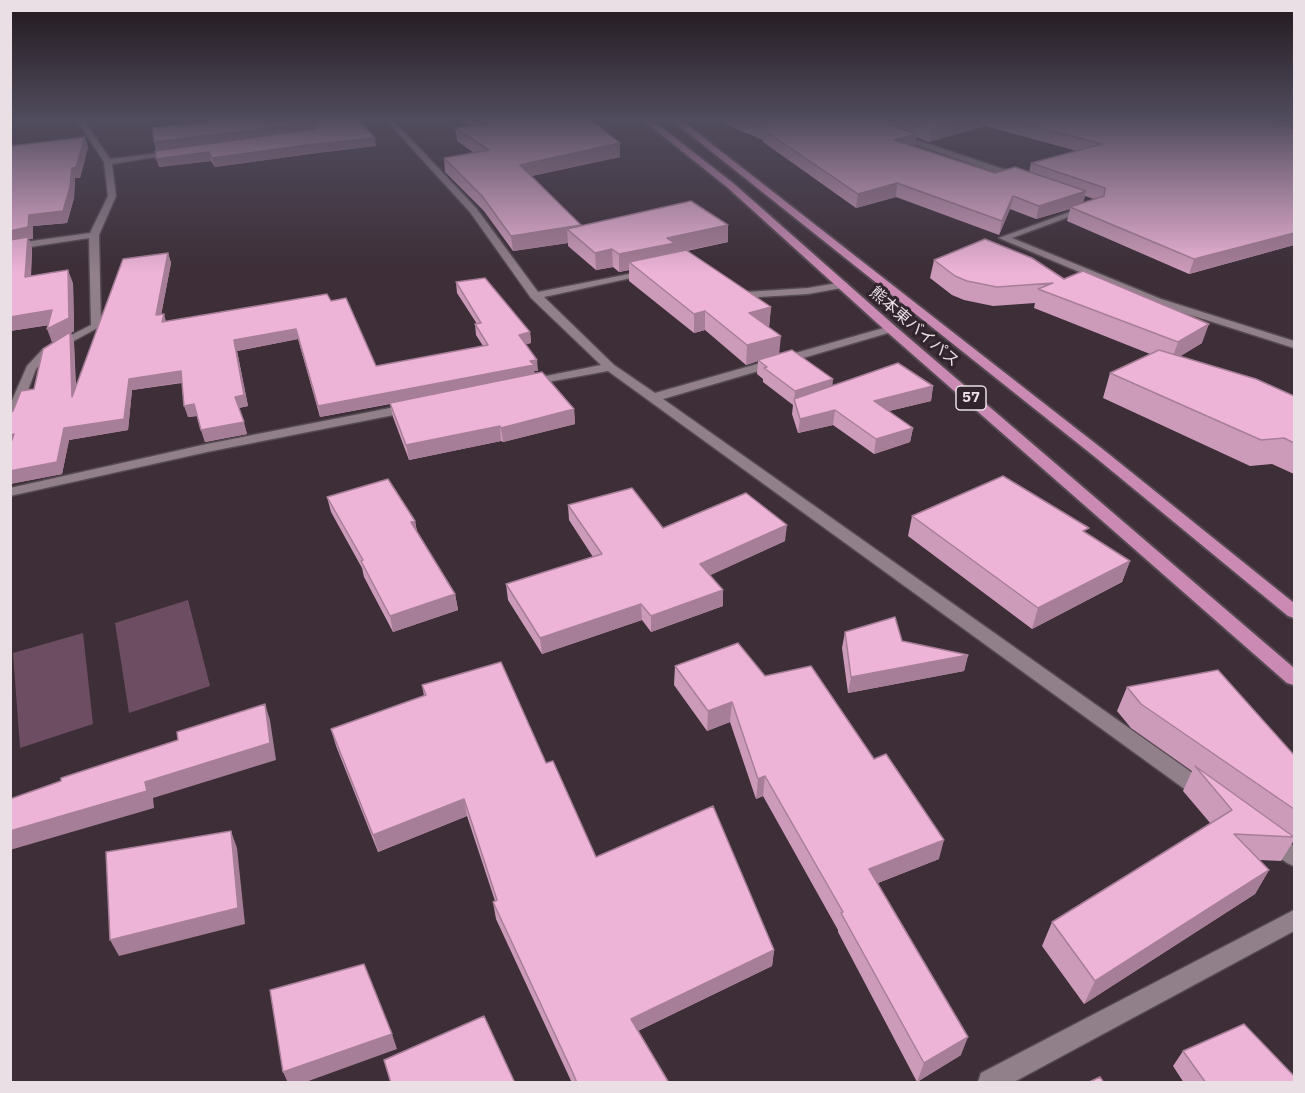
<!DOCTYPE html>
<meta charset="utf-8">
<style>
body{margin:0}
#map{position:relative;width:1305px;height:1093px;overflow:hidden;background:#3d2e37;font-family:"IBM Plex Sans",sans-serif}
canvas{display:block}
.frame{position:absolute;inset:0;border:12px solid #e9dfe5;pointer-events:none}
</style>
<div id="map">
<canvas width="1305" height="1093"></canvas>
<div class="frame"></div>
</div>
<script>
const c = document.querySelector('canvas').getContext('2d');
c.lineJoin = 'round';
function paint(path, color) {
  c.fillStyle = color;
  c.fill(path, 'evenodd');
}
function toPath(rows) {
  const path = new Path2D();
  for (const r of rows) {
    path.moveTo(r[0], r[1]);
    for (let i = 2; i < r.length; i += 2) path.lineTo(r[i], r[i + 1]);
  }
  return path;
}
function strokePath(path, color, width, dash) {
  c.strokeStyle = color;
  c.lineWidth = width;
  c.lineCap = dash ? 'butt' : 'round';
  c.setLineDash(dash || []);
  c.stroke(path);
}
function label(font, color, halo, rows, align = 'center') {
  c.font = font + ' "IBM Plex Sans","Noto Sans JP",sans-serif';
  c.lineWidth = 6;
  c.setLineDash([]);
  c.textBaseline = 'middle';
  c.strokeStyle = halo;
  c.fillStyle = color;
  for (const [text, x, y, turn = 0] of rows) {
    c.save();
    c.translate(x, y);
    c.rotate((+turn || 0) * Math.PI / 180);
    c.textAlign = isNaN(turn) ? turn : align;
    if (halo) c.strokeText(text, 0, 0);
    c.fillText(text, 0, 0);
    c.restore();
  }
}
paint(toPath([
 [188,600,210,686,129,713,115,623],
 [83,633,93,724,20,748,13,653]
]), '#6d4d62');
const minor = toPath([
 [77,120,84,120,110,159,176,151,180,153,112,164,116,196,99,235,101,326,50,354,36,369,16,422,10,426,10,405,27,366,42,350,91,325,89,238,10,250,10,244,90,233,108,196,104,162,77,120],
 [386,120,393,120,476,208,538,292,654,269,654,273,544,297,614,365,655,393,887,327,895,327,895,331,663,399,1211,786,1214,792,1211,798,1204,800,1197,798,608,371,526,386,526,380,601,365,531,298,470,212,386,120],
 [896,133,1021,175,1022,177,1015,179,893,137,896,133],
 [1083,207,1090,209,1012,238,1161,299,1294,341,1294,348,1153,303,999,238,1083,207],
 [843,282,847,283,847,287,808,294,743,298,728,288,733,285,745,292,808,288,843,282],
 [410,404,414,405,416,408,414,411,207,452,10,496,10,488,207,444,410,404],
 [1270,830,1294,846,1294,866,1287,863,1263,845,1260,839,1263,833,1270,830],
 [1294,910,1294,931,1014,1082,978,1082,981,1073,1294,910]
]);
const trunk = toPath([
 [643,120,652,120,733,183,895,326,1294,668,1294,685,1287,683,887,332,727,187,643,120],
 [672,120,681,120,1105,451,1294,603,1294,618,1288,616,1095,457,672,120]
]);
strokePath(minor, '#564a52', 3);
strokePath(trunk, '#564a52', 4);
paint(minor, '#917f8a');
paint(trunk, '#ca8ab4');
paint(toPath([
 [359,120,376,146,317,153,215,167,211,161,159,167,152,128],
 [460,120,591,120,620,157,532,176,581,226,728,242,687,251,771,307,769,327,768,327,780,354,833,386,933,386,931,401,889,411,913,428,910,442,874,454,833,425,798,433,792,414,793,405,763,382,763,379,757,374,758,361,746,365,705,330,694,333,629,281,629,270,619,272,613,267,596,270,568,246,568,243,513,251,484,211,445,172,444,158,474,153,457,141,455,128,469,126],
 [727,120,1294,120,1294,245,1189,274,1067,221,1070,209,1036,219,1010,209,999,235,896,197,856,208,763,142,763,140,727,125],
 [985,126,1077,151,1031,163,1029,172,995,173,913,146,915,146,916,137,929,142],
 [1085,196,1094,199,1083,203],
 [10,146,88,147,80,178,75,178,74,198,67,223,33,226,33,239,29,239,32,249,31,276,73,283,74,331,71,333,74,343,76,387,168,253,171,263,161,315,166,322,331,301,376,366,483,346,476,335,475,324,477,324,457,293,456,282,530,332,531,343,526,344,538,371,534,371,535,374,574,409,575,424,503,442,501,441,409,460,393,417,390,404,320,417,298,339,237,351,248,406,239,408,247,434,205,442,197,416,188,417,182,383,132,390,128,430,69,440,62,474,10,484,10,413,34,389,65,336,52,342,48,325,10,331],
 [934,260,1064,279,1202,343,1180,356,1294,396,1294,474,1272,464,1250,466,1103,398,1110,373,1150,354,1034,308,1035,303,993,306,964,300,952,295,930,278],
 [327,497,415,521,417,532,455,594,458,610,393,632,364,577,362,568,331,512],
 [568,505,663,528,785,541,710,575,723,590,723,606,651,632,642,620,542,654,508,600,506,584,593,557,569,520],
 [912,516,1087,534,1130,561,1122,582,1032,629,908,536],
 [845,632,902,641,968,655,964,671,848,693,842,648],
 [675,666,765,676,939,859,878,883,961,1055,917,1082,838,932,838,930,763,796,756,799,730,722,707,731,674,685],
 [422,685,546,763,596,857,774,950,772,966,638,1031,669,1083,572,1083,496,919,493,902,495,901,467,816,378,852,336,746,331,729,424,696],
 [1127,687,1294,755,1294,844,1293,842,1281,861,1260,860,1269,870,1255,894,1084,1004,1042,946,1052,922,1211,824,1183,791,1192,771,1131,728,1117,711],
 [1183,1051,1294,1083,1184,1083,1173,1066]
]), '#cd9bba');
paint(toPath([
 [965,120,986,120,985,126,929,142,931,130],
 [310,123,312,131,156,151,154,142],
 [917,134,915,146,892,152,894,140],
 [85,137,88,147,80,178,75,178,74,198,67,223,33,226,33,239,29,239,32,249,30,289,10,243,10,231,29,215,72,168],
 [375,138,376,146,317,153,215,167,212,158,315,144],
 [620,143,620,157,521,178,520,165],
 [209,152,211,161,159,167,156,159],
 [897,183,896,197,856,208,858,194],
 [1086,191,1082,205,1070,207,1070,209,1036,219,1039,206],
 [1013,196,1010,209,999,235,1002,221],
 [581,225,567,229,568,243,513,251,511,236],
 [728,225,728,242,629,262,629,270,619,272,619,254,667,238],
 [1294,233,1294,245,1189,274,1194,259],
 [612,249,613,267,596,270,595,253],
 [168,253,171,263,159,326,156,315],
 [68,270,73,283,74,331,71,333,74,343,76,409,72,397,70,333,52,342,47,329],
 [771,307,769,327,748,332,749,313],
 [52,310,57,324,10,331,10,317],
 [705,311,705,330,694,333,694,314],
 [164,314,167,325,162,322],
 [1209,324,1202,343,1171,362,1178,342],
 [296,329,298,339,237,351,248,406,238,408,235,397,234,340],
 [530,332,531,343,520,346,519,335],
 [781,336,779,355,758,360,758,361,746,365,747,345],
 [537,360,538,371,534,371,535,376,320,417,318,406],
 [181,371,185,382,132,390,128,430,69,440,62,474,10,484,10,471,129,379],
 [833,379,832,393,794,401,795,391],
 [933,386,931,401,872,415,874,401],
 [194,404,197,416,188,417,184,406],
 [574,409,575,424,503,442,501,428],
 [835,410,833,425,798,433,800,419],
 [244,422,247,434,205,442,201,430],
 [500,426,501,441,409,460,406,445],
 [913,428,910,442,874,454,876,439],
 [14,434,10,447,10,435],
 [415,521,418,537,411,522],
 [787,525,785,541,700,580,700,564],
 [1130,561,1122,582,1032,629,1038,608],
 [723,590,723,606,651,632,651,616],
 [455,594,458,610,393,632,390,616],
 [641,604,642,620,542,654,540,638],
 [968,655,964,671,848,693,851,677],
 [732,702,730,722,707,731,708,711],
 [265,704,270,720,276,760,153,798,154,808,10,850,10,831,145,782],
 [765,776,763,796,756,799,758,779],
 [464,799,467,816,378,852,373,835],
 [231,831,237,848,245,924,119,956,110,940],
 [944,840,939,859,865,888,869,869],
 [1269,870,1255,894,1084,1004,1095,981],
 [774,950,772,966,631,1034,631,1019],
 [392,1034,397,1049,303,1083,288,1083,283,1072],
 [968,1037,961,1055,917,1082,924,1063]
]), '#a77e97');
const building = toPath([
 [221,120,359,120,375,138,315,144,212,158,209,152,156,159,155,151,315,129,317,126,310,123,154,142,152,128,221,120],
 [480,120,591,120,620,143,520,165,581,225,511,236,482,196,444,158,489,150,455,128,488,124,480,120],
 [745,120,877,120,917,134,894,140,995,173,1015,167,1086,191,1039,206,1013,196,1002,221,897,183,858,194,764,130,767,129,745,120],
 [903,120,965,120,931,130,903,120],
 [1010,120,1264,120,1294,129,1294,233,1194,259,1070,207,1104,196,1105,188,1031,163,1102,144,1010,120],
 [85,137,76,167,72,168,70,187,63,211,29,215,28,227,10,231,10,146,85,137],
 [691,201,728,225,667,238,675,243,619,254,612,249,595,253,567,229,691,201],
 [28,237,25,277,68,270,69,318,47,329,52,310,10,317,10,240,28,237],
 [985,239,1032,258,1064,279,1083,271,1209,324,1178,342,1038,289,1053,283,997,287,967,281,955,276,934,260,985,239],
 [686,250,771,307,749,313,781,336,747,345,705,311,694,314,629,262,686,250],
 [168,253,156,315,164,314,162,322,327,294,331,301,346,298,376,366,488,345,475,324,481,323,456,282,485,278,530,332,519,335,537,360,530,361,534,365,318,406,296,329,234,340,244,395,235,397,244,422,201,430,194,404,184,406,181,371,129,379,124,419,64,428,57,462,10,471,10,445,14,434,10,435,10,413,13,411,21,391,34,389,43,349,70,332,72,397,123,259,168,253],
 [792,350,833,379,795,391,764,368,767,367,758,360,792,350],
 [1159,350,1256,379,1294,396,1294,443,1284,438,1261,440,1110,373,1159,350],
 [898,363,933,386,874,401,913,428,876,439,835,410,800,419,794,399,898,363],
 [542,372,574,409,501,428,500,426,406,445,390,403,542,372],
 [1003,476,1089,528,1083,531,1130,561,1038,608,912,516,1003,476],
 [388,479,415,521,411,522,455,594,390,616,361,561,363,560,327,497,388,479],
 [632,488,663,528,746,493,787,525,700,564,723,590,651,616,641,604,540,638,506,584,602,554,568,505,632,488],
 [895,617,902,641,968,655,851,677,845,632,895,617],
 [738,643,765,676,811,666,874,759,886,754,944,840,869,869,968,1037,924,1063,841,913,843,912,765,776,758,779,732,702,708,711,675,666,738,643],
 [501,662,546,763,553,761,596,857,713,806,774,950,631,1019,669,1083,577,1083,572,1071,493,902,497,900,464,799,373,835,331,729,426,695,422,685,501,662],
 [1218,670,1294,755,1294,809,1141,704,1127,687,1218,670],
 [265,704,270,743,145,782,147,791,10,831,10,799,61,781,61,778,178,740,177,732,265,704],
 [1195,766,1294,837,1234,834,1269,870,1095,981,1052,922,1232,810,1195,766],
 [231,831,238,908,110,940,106,852,231,831],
 [364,964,392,1034,283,1072,270,990,364,964],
 [484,1016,515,1083,391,1083,384,1060,484,1016],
 [1244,1024,1294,1076,1294,1083,1206,1083,1183,1051,1244,1024],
 [1100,1077,1104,1083,1087,1083,1100,1077]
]);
paint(building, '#eeb4d8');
strokePath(building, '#a77e97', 1.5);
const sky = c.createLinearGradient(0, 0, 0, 273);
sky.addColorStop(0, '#22191e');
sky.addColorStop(0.44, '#514c5e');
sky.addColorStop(1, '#514c5e00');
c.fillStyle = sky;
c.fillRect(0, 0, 1305, 273);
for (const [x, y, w] of [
 [971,398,30]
]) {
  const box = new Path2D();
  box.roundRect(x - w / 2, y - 12, w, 24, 4.5);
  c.fillStyle = '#32242d';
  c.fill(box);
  strokePath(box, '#e9dfe5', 1.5);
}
label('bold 15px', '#e9dfe5', null, [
 ["57",971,398]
]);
label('16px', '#e9dfe5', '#32242d', [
 ["熊本東バイパス",914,327,41]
]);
</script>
